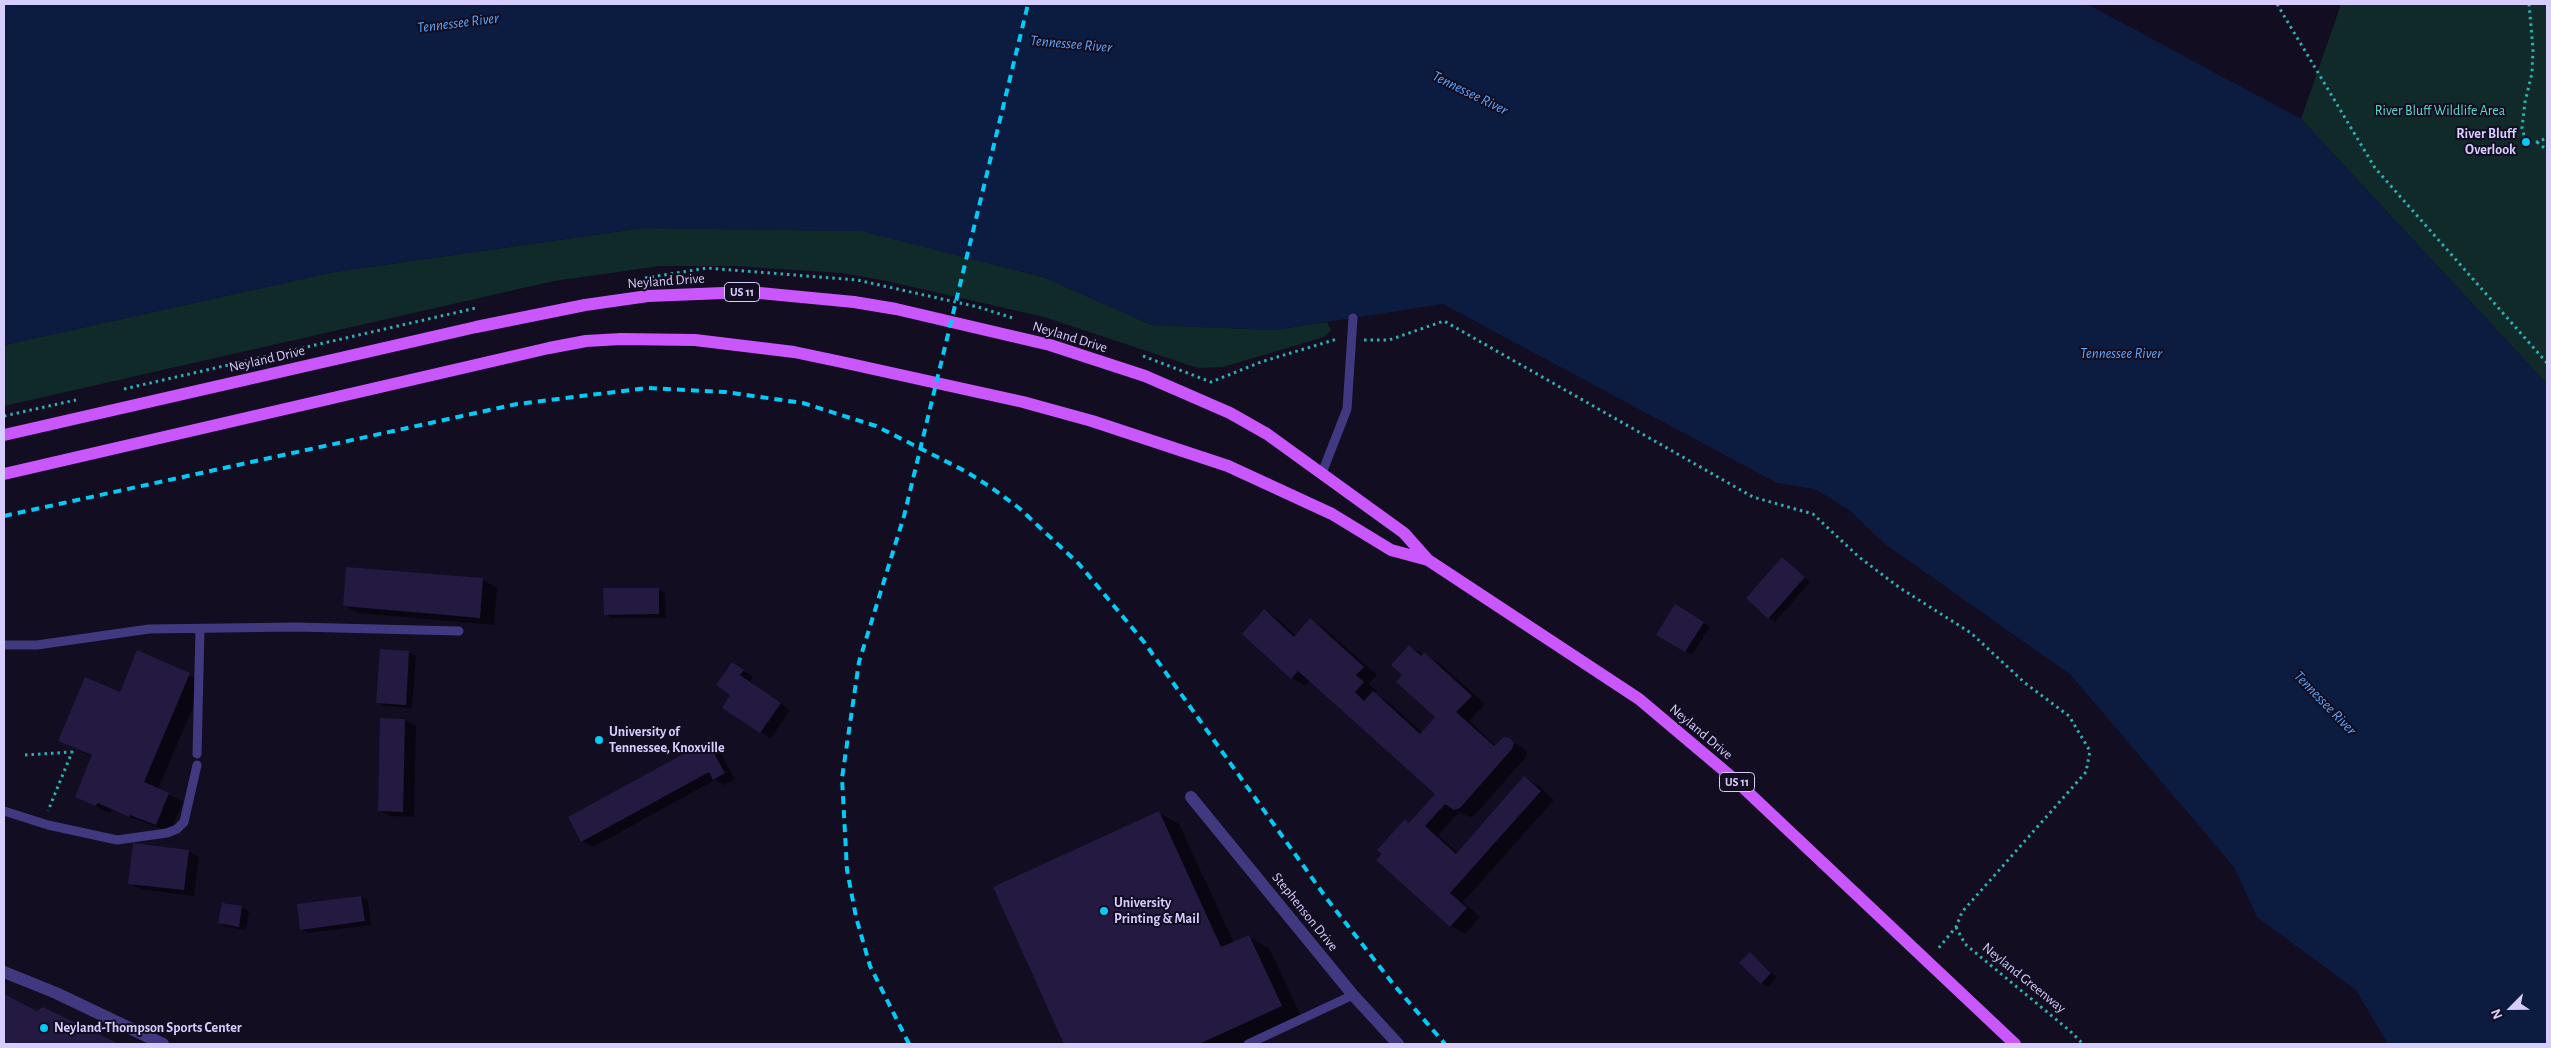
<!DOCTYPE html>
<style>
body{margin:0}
#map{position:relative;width:2551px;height:1048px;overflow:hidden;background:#120d21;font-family:"Alegreya Sans",sans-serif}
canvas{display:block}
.frame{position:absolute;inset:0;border:5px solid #d6cdfe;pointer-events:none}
.north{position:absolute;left:2486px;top:983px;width:50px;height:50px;-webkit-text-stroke:4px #120d21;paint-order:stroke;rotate:247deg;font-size:14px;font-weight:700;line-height:20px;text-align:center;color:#d6cdfe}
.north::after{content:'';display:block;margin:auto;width:18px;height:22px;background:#d6cdfe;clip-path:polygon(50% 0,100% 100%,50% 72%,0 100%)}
</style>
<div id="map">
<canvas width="2551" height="1048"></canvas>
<div class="frame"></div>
<div class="north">N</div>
</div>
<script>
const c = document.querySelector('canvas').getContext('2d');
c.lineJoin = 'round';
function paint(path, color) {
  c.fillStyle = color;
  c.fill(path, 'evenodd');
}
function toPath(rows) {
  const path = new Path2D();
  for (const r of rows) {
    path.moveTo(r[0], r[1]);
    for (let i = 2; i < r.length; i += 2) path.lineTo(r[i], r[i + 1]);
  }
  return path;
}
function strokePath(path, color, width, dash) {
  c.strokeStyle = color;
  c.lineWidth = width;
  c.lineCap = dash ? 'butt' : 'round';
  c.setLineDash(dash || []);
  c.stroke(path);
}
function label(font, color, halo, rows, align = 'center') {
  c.font = font + ' "Alegreya Sans",sans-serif';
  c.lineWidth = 4;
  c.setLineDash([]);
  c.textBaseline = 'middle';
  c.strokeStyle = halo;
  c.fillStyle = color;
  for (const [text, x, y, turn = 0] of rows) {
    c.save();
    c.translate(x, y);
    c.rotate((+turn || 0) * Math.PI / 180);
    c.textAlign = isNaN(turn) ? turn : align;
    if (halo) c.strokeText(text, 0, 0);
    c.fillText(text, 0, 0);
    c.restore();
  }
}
paint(toPath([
 [2341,4,2547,4,2547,384,2301,119],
 [643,228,862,231,1043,277,1152,325,1274,330,1327,322,1331,330,1324,337,1223,367,1198,368,1044,317,882,280,842,273,734,266,660,266,554,281,4,406,4,345,334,272]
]), '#102a2a');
paint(toPath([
 [4,4,2087,4,2301,119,2547,384,2547,1044,2388,1044,2356,990,2257,917,2234,867,2071,675,1885,544,1849,510,1815,489,1777,483,1443,304,1274,330,1152,325,1043,277,862,231,643,228,334,272,4,345]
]), '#0c1c41');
paint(toPath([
 [1783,559,1810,582,1775,622,1769,618],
 [483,580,497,588,494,625,358,613,344,605],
 [658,589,665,593,666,618,612,618,605,614],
 [1676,606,1710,627,1692,655,1658,634],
 [1264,611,1278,619,1296,636,1310,620,1324,628,1377,675,1369,684,1377,691,1374,694,1387,701,1423,733,1437,717,1404,675,1410,647,1424,654,1438,662,1485,704,1469,721,1496,746,1510,739,1527,751,1526,757,1474,816,1469,817,1459,812,1438,835,1458,853,1525,778,1539,786,1554,800,1463,902,1480,917,1465,934,1451,926,1410,824,1436,794,1310,680,1305,686,1292,678],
 [381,650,409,652,416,656,412,708,384,706,377,702],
 [138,652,204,682,158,789,183,802,170,832,112,810,110,813,76,797,93,757,60,740,121,694],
 [743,670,753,677,750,682,790,710,771,738,760,732,732,694,718,685],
 [381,719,405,720,416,726,414,817,390,816,379,810],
 [707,742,718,748,735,779,724,785,715,780,593,847,582,841],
 [1159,813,1179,824,1234,943,1249,937,1269,948,1302,1018,1244,1044,1066,1044,994,888],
 [188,851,199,857,194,896,140,889,129,883],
 [361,897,368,901,371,925,308,933,301,929],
 [223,904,242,907,249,911,246,930,226,927,220,923],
 [1750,953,1777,977,1768,987,1761,983],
 [4,996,37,1013,43,1009,116,1044,4,1044]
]), '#0007');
paint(toPath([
 [1782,557,1805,577,1768,619,1746,598],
 [346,567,483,578,480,618,343,606],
 [603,588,659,588,659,614,604,615],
 [1675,604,1704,622,1685,652,1656,635],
 [1264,609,1294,637,1310,618,1364,667,1356,675,1364,682,1355,692,1364,701,1373,691,1420,734,1435,717,1396,682,1402,675,1391,665,1409,645,1421,656,1424,652,1472,696,1456,712,1494,746,1504,737,1510,738,1514,743,1512,749,1460,808,1454,810,1445,804,1425,826,1456,854,1524,776,1541,791,1450,893,1467,908,1450,927,1376,860,1382,854,1377,850,1405,819,1409,823,1435,794,1298,671,1291,679,1242,634],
 [380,649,409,651,406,705,376,703],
 [137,650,190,673,144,782,169,793,156,825,130,815,129,817,98,803,95,806,75,797,92,755,58,741,85,677,120,692],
 [732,662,744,670,740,675,781,703,760,733,722,708,730,695,716,685],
 [380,718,405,719,403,812,378,811],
 [707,741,725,773,713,780,709,772,581,842,568,817],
 [1159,811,1221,947,1249,935,1282,1006,1199,1044,1064,1044,993,887],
 [133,843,189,850,184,890,128,884],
 [361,896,365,921,300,930,297,904],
 [222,903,242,906,239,927,218,923],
 [1750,952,1771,973,1761,984,1739,963],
 [4,994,37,1011,43,1007,119,1044,4,1044]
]), '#241941');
strokePath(toPath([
 [2277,4,2375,168,2547,363],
 [2529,4,2533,49,2532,73,2525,102,2522,128,2526,142,2537,142,2547,138],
 [2537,142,2547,150],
 [645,278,707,268,857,280,978,307,1013,318],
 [1364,340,1389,340,1444,321,1753,497,1813,514,1859,557,1900,588,1971,633,2025,683,2069,716,2090,751,2086,772,1962,912,1956,927,1937,950],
 [1143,356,1211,382,1261,362,1337,339],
 [124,389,476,308],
 [4,416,76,400],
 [25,755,72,752,48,811],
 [1956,927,1965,944,2070,1031,2083,1044]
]), '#2fafb1', 3, [2.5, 4]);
strokePath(toPath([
 [1322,473,1347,409,1353,318],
 [4,645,37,645,149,629,296,627,459,631],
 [197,754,200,629],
 [4,811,48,825,117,840,167,833,177,829,184,822,197,765],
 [1248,1044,1353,995]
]), '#40397f', 9);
strokePath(toPath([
 [1191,797,1353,995,1398,1044],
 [4,972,56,993,163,1044]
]), '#40397f', 12);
strokePath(toPath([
 [4,435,476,327,585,305,648,296,749,292,854,302,896,309,1050,345,1145,376,1230,413,1267,434,1404,533,1428,560,1639,699,1734,779,2015,1044],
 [4,474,549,348,586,341,621,339,695,340,794,352,837,361,1023,402,1092,421,1228,466,1332,514,1391,550,1428,560]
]), '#ca56fd', 12);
strokePath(toPath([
 [4,516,517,404,647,388,725,392,803,403,876,426,965,471,992,488,1019,508,1079,564,1144,642,1327,899,1394,985,1445,1044],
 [909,1044,870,966,856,917,847,870,842,778,859,662,904,516,1028,4]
]), '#03cbf5', 4, [8, 6]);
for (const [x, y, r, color] of [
 [2526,142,5,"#03cbf5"],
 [599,740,5,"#03cbf5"],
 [1104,911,5,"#03cbf5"],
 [44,1028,5,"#03cbf5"]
]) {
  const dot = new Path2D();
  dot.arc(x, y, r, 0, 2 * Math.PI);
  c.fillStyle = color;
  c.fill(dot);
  strokePath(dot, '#120d21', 2);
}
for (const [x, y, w] of [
 [742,292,35],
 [1737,782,35]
]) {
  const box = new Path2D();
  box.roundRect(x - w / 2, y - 9.5, w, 19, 4);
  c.fillStyle = '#120d21';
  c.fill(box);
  strokePath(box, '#d6cdfe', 1);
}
label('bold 12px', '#d6cdfe', null, [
 ["US 11",742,292],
 ["US 11",1737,782]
]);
label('14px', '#5addc6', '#120d21', [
 ["River Bluff Wildlife Area",2440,111]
]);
label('bold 14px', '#d6cdfe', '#120d21', [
 ["River Bluff",2516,134,"right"],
 ["Overlook",2516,150,"right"],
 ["University of",609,732],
 ["Tennessee, Knoxville",609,748],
 ["University",1114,903],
 ["Printing & Mail",1114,919],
 ["Neyland-Thompson Sports Center",54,1028]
], 'left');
label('14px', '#d6cdfe', '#120d21', [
 ["Neyland Drive",666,281,-4],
 ["Neyland Drive",1070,337,17],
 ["Neyland Drive",267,359,-13],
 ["Neyland Drive",1701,732,40],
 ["Stephenson Drive",1305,912,51],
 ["Neyland Greenway",2024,978,39]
]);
label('italic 15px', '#5da7fd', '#120d21', [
 ["Tennessee River",458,23,-7],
 ["Tennessee River",1071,44,5],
 ["Tennessee River",1470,93,26],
 ["Tennessee River",2121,353],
 ["Tennessee River",2325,703,46]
]);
</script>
